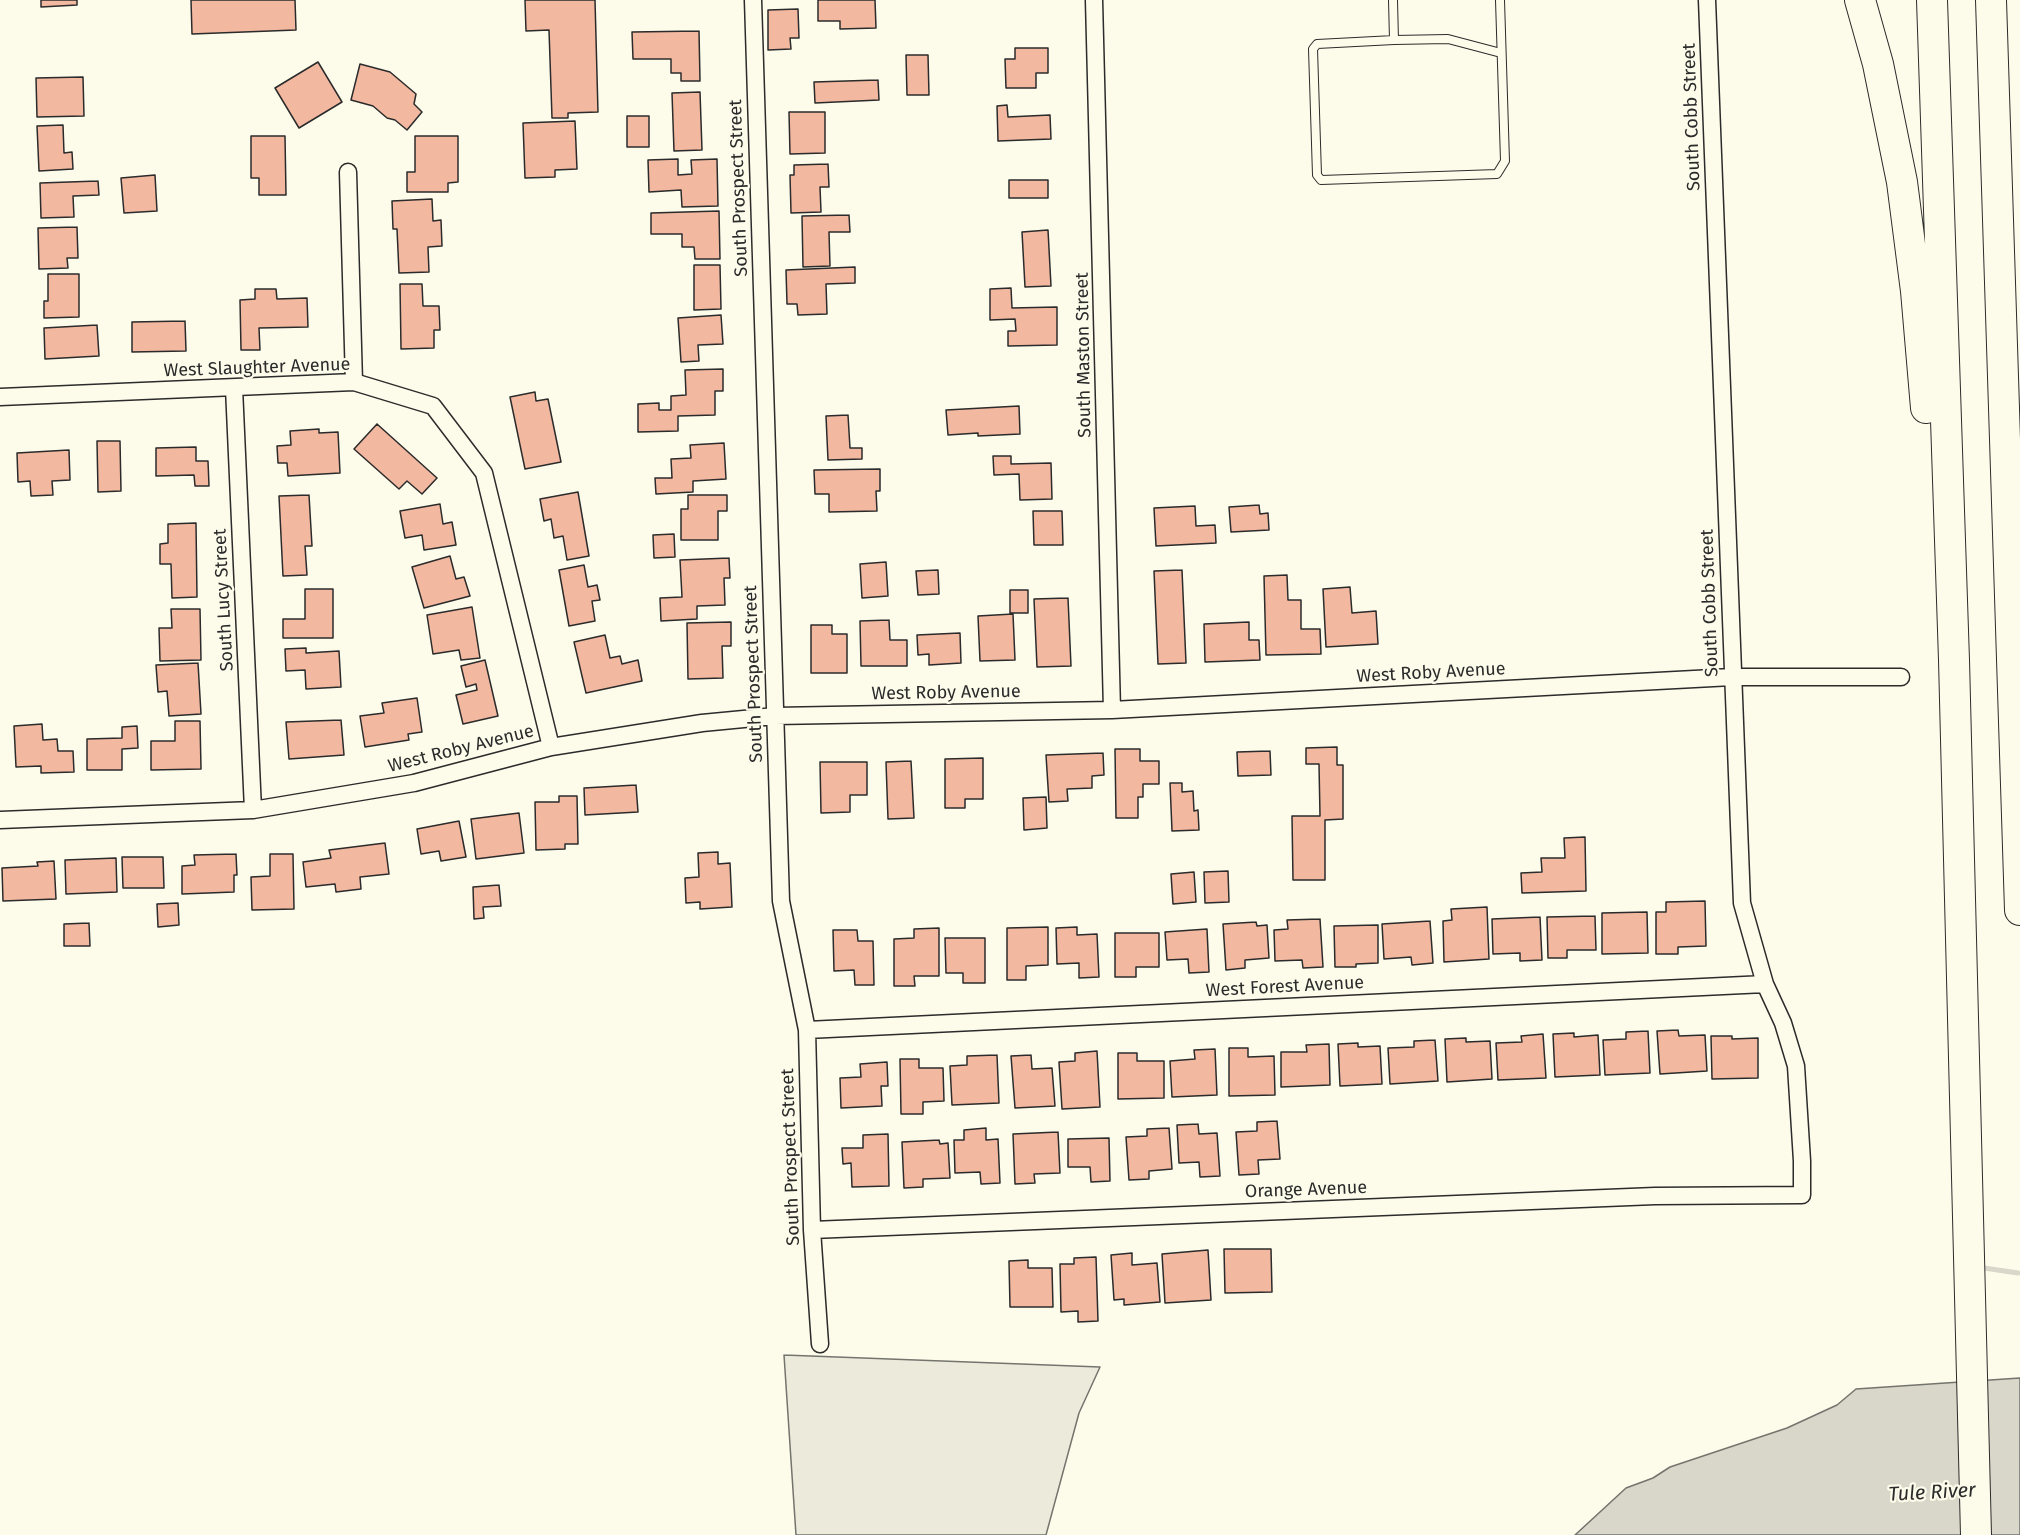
<!DOCTYPE html>
<style>
body{margin:0}
canvas{display:block;background:#fdfbea}
</style>
<canvas width="2020" height="1535"></canvas>
<script>
const c = document.querySelector('canvas').getContext('2d');
c.lineJoin = 'round';
function paint(path, color) {
  c.fillStyle = color;
  c.fill(path, 'evenodd');
}
function toPath(rows) {
  const path = new Path2D();
  for (const r of rows) {
    path.moveTo(r[0], r[1]);
    for (let i = 2; i < r.length; i += 2) path.lineTo(r[i], r[i + 1]);
  }
  return path;
}
function strokePath(path, color, width, dash) {
  c.strokeStyle = color;
  c.lineWidth = width;
  c.lineCap = dash ? 'butt' : 'round';
  c.setLineDash(dash || []);
  c.stroke(path);
}
function label(font, color, halo, rows, align = 'center') {
  c.font = font + ' "Fira Sans",sans-serif';
  c.lineWidth = 4.5;
  c.setLineDash([]);
  c.textBaseline = 'middle';
  c.strokeStyle = halo;
  c.fillStyle = color;
  for (const [text, x, y, turn = 0] of rows) {
    c.save();
    c.translate(x, y);
    c.rotate((+turn || 0) * Math.PI / 180);
    c.textAlign = isNaN(turn) ? turn : align;
    if (halo) c.strokeText(text, 0, 0);
    c.fillText(text, 0, 0);
    c.restore();
  }
}
const green = toPath([
 [784,1355,1100,1367,1079,1413,1046,1535,796,1535,784,1355]
]);
paint(green, '#ecebdb');
strokePath(green, '#74746e', 1.5);
const water = toPath([
 [2020,1378,2020,1535,1575,1535,1626,1488,1653,1478,1670,1467,1787,1428,1837,1405,1856,1389,2020,1378]
]);
paint(water, '#d8d7c9');
strokePath(water, '#74746e', 1.5);
strokePath(toPath([
 [1984,1268,2018,1273]
]), '#d8d7c9', 5);
const building = toPath([
 [41,0,77,0,77,5,41,7,41,0],
 [191,0,295,0,296,30,192,34,191,0],
 [525,0,595,0,598,112,568,113,568,118,552,118,549,30,526,31,525,0],
 [818,0,875,0,876,28,840,29,840,21,818,21,818,0],
 [798,9,799,38,790,38,791,49,768,50,768,10,798,9],
 [699,31,700,81,681,81,681,73,671,73,671,59,633,59,632,32,699,31],
 [1015,48,1048,48,1048,73,1036,73,1036,88,1006,88,1005,59,1015,59,1015,48],
 [906,55,928,55,929,95,907,95,906,55],
 [318,62,342,102,299,128,275,88,318,62],
 [360,64,390,72,416,94,414,104,422,112,407,130,395,120,387,118,373,106,351,100,360,64],
 [83,77,84,116,37,117,36,78,83,77],
 [878,80,879,100,815,103,814,82,878,80],
 [700,92,702,150,674,151,672,93,700,92],
 [1007,105,1008,117,1050,115,1051,139,998,141,997,106,1007,105],
 [789,112,825,112,825,153,790,154,789,112],
 [627,116,649,116,649,147,627,147,627,116],
 [575,121,577,169,555,170,555,177,525,178,523,123,575,121],
 [63,125,64,153,72,152,73,169,39,171,37,126,63,125],
 [251,136,285,136,286,195,259,195,259,178,251,178,251,136],
 [415,136,458,136,458,182,448,183,448,192,407,192,407,172,415,172,415,136],
 [678,159,678,175,692,174,691,160,717,159,718,206,682,207,681,190,649,192,648,160,678,159],
 [828,164,829,187,820,187,821,212,791,213,790,175,794,175,794,165,828,164],
 [155,175,157,211,124,213,121,178,155,175],
 [1009,180,1048,180,1048,198,1009,198,1009,180],
 [98,181,99,195,73,196,74,217,41,218,40,183,98,181],
 [432,199,433,221,441,220,442,246,428,247,429,272,399,273,397,229,393,229,392,201,432,199],
 [719,211,720,259,695,259,694,247,682,247,682,234,651,234,651,213,719,211],
 [849,215,850,232,829,232,830,266,803,267,802,216,849,215],
 [77,227,78,258,67,258,68,268,39,269,38,228,77,227],
 [1048,230,1051,286,1025,287,1022,232,1048,230],
 [694,265,720,265,721,309,694,310,694,265],
 [855,267,855,283,826,284,827,314,798,315,797,304,787,304,786,270,855,267],
 [48,274,79,274,79,317,44,318,44,301,48,301,48,274],
 [400,284,422,284,423,306,439,306,440,330,434,330,434,348,401,349,400,284],
 [1011,288,1012,308,1057,307,1057,345,1008,346,1008,331,1016,331,1015,319,990,320,990,289,1011,288],
 [255,289,276,289,277,299,307,298,308,327,259,328,260,350,241,350,240,300,255,299,255,289],
 [721,315,723,344,698,345,699,361,681,362,678,318,721,315],
 [185,321,186,351,132,352,132,322,185,321],
 [97,325,99,356,45,359,44,328,97,325],
 [723,369,723,391,715,391,715,415,678,416,678,431,638,432,638,404,659,403,659,410,671,410,671,396,686,395,685,370,723,369],
 [535,392,536,401,548,399,561,462,525,469,510,397,535,392],
 [1019,406,1020,434,978,436,978,433,948,435,946,410,1019,406],
 [848,415,850,448,862,448,862,459,828,460,826,416,848,415],
 [377,424,437,478,422,494,407,481,399,489,354,449,377,424],
 [319,429,319,433,338,432,340,473,288,476,287,463,278,463,277,446,291,445,290,431,319,429],
 [97,441,120,441,121,491,98,492,97,441],
 [724,443,726,479,693,481,693,492,656,494,655,478,672,478,671,459,691,458,690,445,724,443],
 [196,447,196,461,208,461,209,486,195,486,194,475,156,476,156,448,196,447],
 [69,450,70,480,52,481,53,495,31,496,30,481,18,482,17,453,69,450],
 [993,456,1011,456,1011,464,1051,463,1052,499,1020,500,1019,474,994,475,993,456],
 [880,469,880,491,876,491,877,511,829,512,829,494,815,494,814,470,880,469],
 [578,492,589,556,567,560,563,536,554,538,551,519,544,521,540,499,578,492],
 [309,495,312,546,305,546,307,575,283,576,279,496,309,495],
 [688,495,727,495,727,511,718,511,718,540,681,540,681,509,688,509,688,495],
 [440,504,443,524,452,522,456,545,424,550,422,535,405,538,400,511,440,504],
 [1259,505,1260,514,1268,513,1269,530,1231,532,1229,507,1259,505],
 [1195,506,1196,526,1215,525,1216,543,1156,546,1154,508,1195,506],
 [1033,511,1062,511,1063,545,1034,545,1033,511],
 [196,523,197,597,172,598,171,564,160,564,160,544,168,543,168,524,196,523],
 [674,534,675,557,654,558,653,535,674,534],
 [450,556,456,579,464,577,470,596,424,608,412,567,450,556],
 [729,558,730,578,724,578,725,605,697,606,697,619,661,621,660,598,682,597,680,560,729,558],
 [886,562,888,596,862,598,860,564,886,562],
 [584,565,588,587,597,585,600,600,592,601,595,621,569,626,559,570,584,565],
 [938,570,939,594,918,595,916,571,938,570],
 [1182,570,1186,663,1158,664,1154,571,1182,570],
 [1287,575,1288,600,1301,600,1301,629,1320,629,1321,654,1266,655,1264,576,1287,575],
 [1350,587,1352,613,1376,611,1378,644,1326,647,1323,589,1350,587],
 [305,589,333,589,333,638,283,638,283,619,305,619,305,589],
 [1010,590,1028,590,1028,613,1010,613,1010,590],
 [1068,598,1071,666,1037,667,1034,599,1068,598],
 [472,607,480,658,461,660,459,650,433,654,427,615,472,607],
 [171,609,200,609,201,660,160,661,159,628,172,628,171,609],
 [1013,614,1015,660,980,661,978,616,1013,614],
 [889,620,890,640,907,640,907,666,861,666,860,621,889,620],
 [731,622,731,646,722,646,723,678,688,679,687,623,731,622],
 [1249,622,1249,640,1259,640,1260,660,1205,662,1204,624,1249,622],
 [811,625,832,625,832,634,847,634,847,673,811,673,811,625],
 [960,633,961,663,929,665,929,654,918,655,917,635,960,633],
 [605,635,610,658,620,656,622,664,638,660,642,681,586,693,574,642,605,635],
 [306,648,306,653,339,651,341,687,306,689,305,670,286,671,285,649,306,648],
 [485,660,498,716,463,724,456,695,477,690,476,684,466,687,461,666,485,660],
 [198,663,201,714,169,716,167,691,158,692,156,665,198,663],
 [417,698,422,732,408,734,409,740,365,747,360,716,384,713,382,703,417,698],
 [341,720,344,755,289,759,286,722,341,720],
 [175,721,200,721,201,769,151,770,151,741,175,741,175,721],
 [42,724,43,740,57,739,58,751,73,751,74,772,41,773,41,766,16,767,14,726,42,724],
 [137,726,138,748,122,749,122,770,87,770,87,739,122,738,122,727,137,726],
 [1337,747,1337,765,1343,765,1343,819,1325,820,1325,880,1293,880,1292,816,1320,816,1319,764,1306,764,1306,748,1337,747],
 [1115,749,1140,749,1140,761,1159,761,1159,784,1143,784,1143,797,1138,797,1138,818,1116,818,1115,749],
 [1270,751,1271,775,1238,776,1237,752,1270,751],
 [1103,753,1104,775,1092,776,1092,788,1067,789,1068,801,1049,802,1046,755,1103,753],
 [983,758,983,799,965,799,965,808,945,808,945,759,983,758],
 [911,761,914,818,888,819,886,762,911,761],
 [820,762,867,762,867,795,850,795,850,812,821,813,820,762],
 [1170,783,1182,783,1182,792,1193,791,1194,811,1198,810,1199,830,1172,831,1170,783],
 [636,785,638,812,585,815,584,788,636,785],
 [559,796,577,796,578,844,565,844,565,849,536,850,535,802,559,802,559,796],
 [1046,797,1047,828,1024,830,1023,798,1046,797],
 [519,813,524,853,476,859,471,819,519,813],
 [459,821,466,857,441,861,439,851,421,854,417,829,459,821],
 [1585,837,1586,891,1522,893,1521,873,1542,872,1541,858,1565,858,1564,838,1585,837],
 [385,843,389,874,360,877,361,889,336,892,335,884,306,887,303,862,331,858,329,850,385,843],
 [718,852,718,864,730,863,732,907,700,909,700,902,686,903,685,878,699,877,698,853,718,852],
 [236,854,237,875,234,875,234,892,182,894,182,866,195,865,194,855,236,854],
 [270,854,293,854,294,909,252,910,251,877,270,876,270,854],
 [122,857,163,857,164,888,123,888,122,857],
 [116,858,117,892,66,894,65,860,116,858],
 [54,861,56,899,3,901,2,868,38,866,37,862,54,861],
 [1228,871,1229,902,1205,903,1204,872,1228,871],
 [1194,872,1196,902,1173,904,1171,874,1194,872],
 [499,885,501,906,483,907,484,918,474,919,473,887,499,885],
 [1705,901,1706,946,1678,947,1678,954,1656,954,1656,912,1666,912,1666,902,1705,901],
 [178,903,179,925,158,927,157,904,178,903],
 [1487,907,1489,959,1444,962,1443,921,1452,920,1451,909,1487,907],
 [1647,912,1648,953,1602,954,1602,913,1647,912],
 [1595,916,1596,950,1567,950,1567,958,1548,958,1547,917,1595,916],
 [1540,917,1542,960,1520,961,1520,953,1493,954,1492,919,1540,917],
 [1320,919,1323,967,1303,968,1302,960,1275,961,1274,930,1288,929,1287,920,1320,919],
 [1430,921,1433,963,1412,965,1411,957,1384,959,1382,924,1430,921],
 [1256,922,1257,926,1267,925,1269,958,1245,960,1245,968,1226,970,1223,924,1256,922],
 [89,923,90,946,64,946,64,924,89,923],
 [1378,925,1378,963,1356,964,1356,967,1335,967,1334,926,1378,925],
 [1048,927,1048,965,1026,966,1026,980,1007,980,1007,928,1048,927],
 [1077,927,1077,935,1097,934,1099,977,1079,978,1079,963,1057,964,1056,928,1077,927],
 [939,928,939,976,914,976,915,986,894,986,894,939,914,938,914,929,939,928],
 [1207,929,1209,972,1189,973,1188,959,1167,960,1165,932,1207,929],
 [833,930,857,930,858,941,873,941,874,985,855,985,854,970,834,971,833,930],
 [1115,933,1159,933,1159,967,1136,967,1136,977,1115,977,1115,933],
 [945,938,985,938,985,983,963,983,963,973,946,973,945,938],
 [1678,1030,1679,1036,1705,1035,1707,1071,1660,1074,1657,1031,1678,1030],
 [1648,1031,1650,1073,1605,1075,1603,1040,1626,1039,1626,1032,1648,1031],
 [1574,1033,1574,1037,1598,1035,1600,1075,1555,1077,1553,1034,1574,1033],
 [1543,1034,1546,1078,1498,1080,1496,1043,1522,1042,1521,1036,1543,1034],
 [1711,1036,1732,1036,1732,1039,1758,1038,1758,1078,1712,1079,1711,1036],
 [1466,1038,1466,1042,1490,1041,1492,1079,1447,1082,1445,1039,1466,1038],
 [1435,1040,1438,1081,1390,1084,1388,1048,1414,1047,1414,1041,1435,1040],
 [1358,1043,1358,1047,1380,1046,1382,1084,1340,1086,1338,1044,1358,1043],
 [1329,1044,1330,1085,1281,1087,1281,1052,1307,1052,1306,1045,1329,1044],
 [1229,1048,1248,1048,1248,1057,1274,1056,1275,1095,1229,1096,1229,1048],
 [1215,1049,1217,1095,1172,1097,1170,1061,1195,1059,1194,1050,1215,1049],
 [1097,1051,1100,1107,1062,1109,1059,1062,1075,1061,1075,1053,1097,1051],
 [1118,1053,1137,1053,1137,1061,1164,1061,1164,1098,1118,1099,1118,1053],
 [997,1055,999,1103,952,1105,950,1066,967,1065,967,1056,997,1055],
 [1031,1055,1032,1069,1052,1068,1055,1106,1015,1108,1011,1056,1031,1055],
 [900,1059,919,1059,919,1068,943,1068,944,1101,923,1102,923,1114,901,1114,900,1059],
 [887,1062,888,1086,881,1086,882,1106,841,1108,840,1078,861,1077,860,1064,887,1062],
 [1277,1121,1280,1159,1258,1160,1259,1174,1239,1175,1236,1132,1257,1131,1257,1122,1277,1121],
 [1198,1124,1199,1134,1217,1133,1220,1176,1200,1177,1199,1162,1179,1163,1177,1125,1198,1124],
 [986,1128,986,1140,998,1139,1000,1183,981,1184,980,1172,955,1173,954,1140,964,1140,964,1130,986,1128],
 [1169,1128,1172,1169,1149,1171,1149,1179,1129,1180,1126,1137,1147,1136,1147,1129,1169,1128],
 [1058,1132,1060,1173,1034,1174,1035,1183,1015,1184,1013,1134,1058,1132],
 [888,1134,889,1186,852,1187,851,1163,843,1164,842,1148,863,1148,863,1135,888,1134],
 [1109,1138,1110,1181,1091,1182,1090,1167,1068,1167,1068,1139,1109,1138],
 [939,1140,940,1144,948,1143,950,1178,923,1179,923,1187,904,1188,902,1142,939,1140],
 [1224,1249,1271,1249,1272,1292,1225,1293,1224,1249],
 [1208,1250,1211,1300,1165,1303,1162,1254,1208,1250],
 [1132,1253,1132,1265,1157,1263,1160,1302,1124,1305,1124,1299,1114,1300,1111,1255,1132,1253],
 [1096,1257,1098,1321,1078,1322,1078,1311,1061,1312,1060,1264,1074,1264,1074,1258,1096,1257],
 [1028,1260,1028,1268,1052,1268,1053,1307,1010,1307,1009,1261,1028,1260]
]);
paint(building, '#f2b8a0');
strokePath(building, '#2b2b2b', 1.5);
const service = toPath([
 [1393,0,1394,40,1448,39,1501,53],
 [1394,40,1317,44,1313,49,1317,175,1321,180,1497,174,1505,161,1500,0]
]);
const minor = toPath([
 [753,0,781,901,807,1030,812,1230,820,1344],
 [1094,0,1112,710],
 [348,172,354,382],
 [234,388,253,810],
 [0,397,354,382,433,406,484,473,551,747],
 [0,820,253,810,414,783,551,747,702,723,775,716,1112,710,1732,677,1901,677],
 [807,1030,1765,984],
 [812,1230,1655,1196,1802,1195,1802,1161,1796,1066,1783,1023,1765,984,1742,903,1707,0]
]);
const motorway = toPath([
 [1860,0,1878,64,1902,182,1916,291,1926,408],
 [1932,0,1954,660,1976,1535],
 [1991,0,2020,910]
]);
strokePath(service, '#2b2b2b', 10);
strokePath(minor, '#2b2b2b', 19);
strokePath(motorway, '#2b2b2b', 32);
strokePath(service, '#fdfbea', 8);
strokePath(minor, '#fdfbea', 16);
strokePath(motorway, '#fdfbea', 30);
label('18px', '#2b2b2b', '#fdfbea', [
 ["South Cobb Street",1692,117,-92],
 ["South Prospect Street",739,188,-92],
 ["South Maston Street",1084,355,-91],
 ["West Slaughter Avenue",257,368,-2],
 ["South Lucy Street",224,600,-93],
 ["South Cobb Street",1710,603,-92],
 ["West Roby Avenue",1431,673,-3],
 ["South Prospect Street",754,674,-92],
 ["West Roby Avenue",946,693,-1],
 ["West Roby Avenue",461,749,-14],
 ["West Forest Avenue",1285,987,-3],
 ["South Prospect Street",791,1157,-92],
 ["Orange Avenue",1306,1190,-2]
]);
label('italic 20px', '#2b2b2b', '#fdfbea', [
 ["Tule River",1932,1493,-3]
]);
</script>
